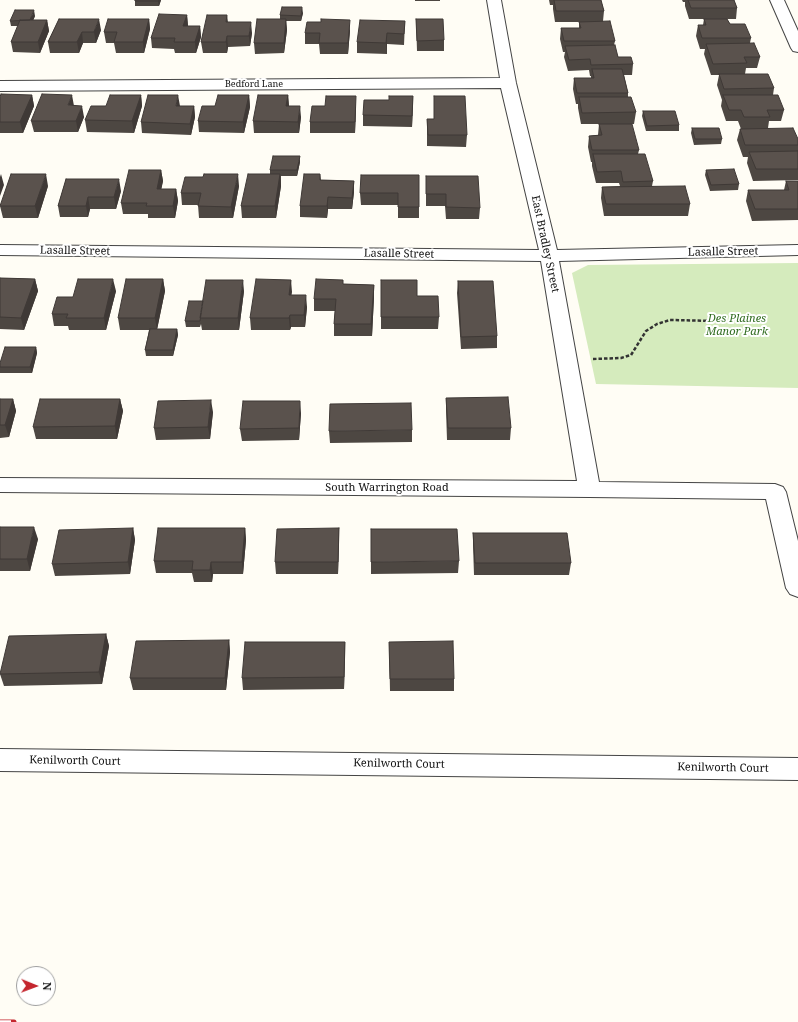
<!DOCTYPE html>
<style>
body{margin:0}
#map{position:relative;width:798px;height:1022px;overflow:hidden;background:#fffdf5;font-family:"Noto Serif",serif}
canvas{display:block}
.north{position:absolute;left:16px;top:966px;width:40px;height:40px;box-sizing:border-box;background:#fff;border:1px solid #a0a0a0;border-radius:50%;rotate:91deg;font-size:11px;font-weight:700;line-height:16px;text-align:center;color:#111}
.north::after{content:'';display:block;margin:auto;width:14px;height:18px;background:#c4262e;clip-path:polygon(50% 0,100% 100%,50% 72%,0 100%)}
</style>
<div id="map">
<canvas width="798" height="1022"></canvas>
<div class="north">N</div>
</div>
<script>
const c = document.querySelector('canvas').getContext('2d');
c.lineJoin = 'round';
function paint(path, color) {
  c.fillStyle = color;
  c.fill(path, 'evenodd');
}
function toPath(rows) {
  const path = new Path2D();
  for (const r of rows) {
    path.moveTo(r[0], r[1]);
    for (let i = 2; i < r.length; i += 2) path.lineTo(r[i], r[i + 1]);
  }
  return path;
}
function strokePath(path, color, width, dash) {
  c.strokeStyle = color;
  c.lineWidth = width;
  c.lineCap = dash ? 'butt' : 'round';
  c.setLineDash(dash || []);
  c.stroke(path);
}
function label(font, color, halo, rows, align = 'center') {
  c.font = font + ' "Noto Serif",serif';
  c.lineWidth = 4;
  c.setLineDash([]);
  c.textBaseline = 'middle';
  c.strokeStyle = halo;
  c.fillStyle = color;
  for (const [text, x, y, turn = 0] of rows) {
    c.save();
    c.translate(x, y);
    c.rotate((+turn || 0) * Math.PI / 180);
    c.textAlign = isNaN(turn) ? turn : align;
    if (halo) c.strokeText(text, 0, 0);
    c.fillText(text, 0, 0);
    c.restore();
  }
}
paint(toPath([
 [798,263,798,388,596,384,572,273,588,265]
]), '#d5ebbd');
const minor = toPath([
 [487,0,501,0,516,83,557,250,798,245,798,255,559,261,599,482,775,484,783,487,786,492,798,541,798,597,790,594,786,588,766,499,589,497,0,492,0,478,577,481,541,261,0,255,0,245,539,250,501,88,0,91,0,81,500,78,487,0],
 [770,0,784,0,798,31,798,52,793,51,791,48,770,0],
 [0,749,798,758,798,780,0,771,0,749]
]);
strokePath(minor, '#444', 2);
strokePath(toPath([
 [593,359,621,358,631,355,646,331,657,324,670,320,716,321]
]), '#333', 2.5, [3.5, 2]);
paint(minor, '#fff');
const rail = toPath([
 [0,1022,14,1022]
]);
strokePath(rail, '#c4262e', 5);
strokePath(rail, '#fff', 3.5, [11]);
paint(toPath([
 [135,0,161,0,159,6,135,6],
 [415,0,440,0,440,1,415,1],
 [549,0,601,0,604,11,603,21,615,41,614,45,618,57,633,64,632,75,624,75,628,93,628,97,636,112,634,124,581,124,578,108,578,104,576,104,573,89,574,78,591,78,591,76,590,76,589,70,568,71,564,57,565,52,563,52,560,39,561,28,579,28,579,22,555,22,553,9,553,5,550,5],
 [682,0,734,0,737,8,736,19,727,19,730,24,751,38,750,43,760,57,757,68,746,68,745,74,774,88,773,95,784,110,781,121,769,121,768,128,798,139,798,180,753,181,747,163,748,157,743,157,737,140,740,129,741,129,738,121,726,121,721,106,722,100,717,85,719,75,711,75,704,54,705,49,700,49,696,36,698,25,703,25,704,19,689,19,685,6,685,2,683,2],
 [303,13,301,21,286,21,287,30,284,53,255,54,254,43,280,19,280,15],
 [187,15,188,26,200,26,201,37,196,53,175,53,174,49,152,48,151,38],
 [227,15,228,22,252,33,250,46,228,47,227,53,203,53,201,42],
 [35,16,33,20,47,20,49,31,40,53,13,52,11,42,18,26,11,26,10,21],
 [59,19,101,30,96,43,83,43,79,53,50,53,48,42],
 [149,19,150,29,144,53,116,53,114,43,106,43,104,32],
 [416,19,444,40,444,51,417,51],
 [405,21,404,45,387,44,387,54,357,53,357,42],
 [350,30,348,54,320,54,319,44,305,44,305,33],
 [32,95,34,106,23,133,0,133,0,97],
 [141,95,142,106,134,133,87,132,85,120,106,106],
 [249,95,250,107,244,133,199,132,198,121,215,106],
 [288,95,289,106,301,117,299,133,254,133,253,121],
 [413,96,412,127,363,126,363,115,389,100],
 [434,96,467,135,466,147,427,146,427,119,434,119],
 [74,105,84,117,78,132,34,132,31,121],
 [180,106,194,106,195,117,191,135,142,133,141,122],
 [325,106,356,107,355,133,310,133,310,122],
 [643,111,679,125,679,131,646,131,642,116],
 [599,124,639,150,638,154,653,181,652,186,690,204,688,216,604,216,601,198,602,187,620,186,619,183,596,183,592,166,592,162,591,162,588,147,589,136,598,135],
 [692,128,722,139,721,144,694,145,691,133],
 [300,162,297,176,281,176,281,186,276,218,242,218,241,206,270,174,270,170],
 [161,170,163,181,161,189,176,189,178,201,175,218,148,218,148,214,123,214,121,203],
 [706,170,739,184,738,190,710,191,705,175],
 [320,174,321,180,354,181,354,192,352,209,328,209,327,218,300,217,300,206],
 [419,175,419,218,398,218,398,205,361,205,360,193],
 [426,176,480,208,479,219,446,219,445,206,426,206],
 [66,179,121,191,116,209,90,209,88,217,60,217,58,206],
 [786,181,798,181,798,220,752,221,746,201,748,190,784,190],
 [48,186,38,218,3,218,0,206],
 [239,186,233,218,199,218,198,205,182,205,181,193],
 [0,278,35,279,38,291,24,330,0,329],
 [163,279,165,291,157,329,177,329,178,335,173,356,146,356,145,350,149,330,120,330,118,318],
 [291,280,291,295,307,307,305,327,291,327,290,330,251,330,250,318],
 [381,280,417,296,439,317,438,329,381,329],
 [458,281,497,336,497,348,461,349,457,293],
 [344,284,374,285,374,297,372,336,334,336,334,324,335,311,314,311,314,299],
 [116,291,106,330,69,330,68,326,54,326,52,314,73,297],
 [244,291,239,330,202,330,201,324,200,327,186,327,185,321],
 [36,347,37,353,32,373,0,373,0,363],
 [446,398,511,428,510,440,447,440,446,410],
 [0,399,13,399,16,411,9,437,0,438],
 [120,399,123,411,117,439,36,439,33,427],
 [213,412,210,439,156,440,154,428],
 [301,413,299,440,242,441,240,429],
 [412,430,412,442,330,443,329,431],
 [0,527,38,539,30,571,0,571],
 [133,528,135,540,130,574,55,576,52,564],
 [245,528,246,540,243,574,213,574,212,582,194,582,192,573,156,573,154,561],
 [339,528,339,541,338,574,276,574,275,562],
 [473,533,571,563,569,575,474,575,473,545],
 [459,561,458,573,371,574,371,562],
 [106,634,109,646,102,684,4,686,0,674],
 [229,640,230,652,226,690,133,690,130,678],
 [345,642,345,654,344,689,243,690,242,678],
 [389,642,454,679,454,691,390,691]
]), '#4d4742');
paint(toPath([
 [159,0,161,0,159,6,158,1],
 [302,7,303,13,301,21,301,16],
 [34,10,35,16,31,26,30,21],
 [187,15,188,26,184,37,183,26],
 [99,19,101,30,96,43,94,32],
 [149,19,150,29,144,53,143,42],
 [286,19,287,30,284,53,284,43],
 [47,20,49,31,40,53,38,42],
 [350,20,350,30,348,54,348,43],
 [251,22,252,33,250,46,249,36],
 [200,26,201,37,196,53,195,42],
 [82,32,83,43,79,53,77,42],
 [387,33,387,54,386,43],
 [227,36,228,47,227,53,226,42],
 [32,95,34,106,23,133,20,122],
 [72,95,74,106,68,105],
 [141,95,142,106,134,133,132,121],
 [178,95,180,106,176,106],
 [249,95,250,107,244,133,243,122],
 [288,95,289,107,286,106],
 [356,96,356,107,355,133,355,122],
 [413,96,413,107,412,127,412,116],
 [82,106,84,117,78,132,76,121],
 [194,106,195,117,191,135,190,124],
 [300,106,301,117,299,133,298,122],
 [300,156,300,162,297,176,297,170],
 [161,170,163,181,159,201,157,189],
 [1,174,4,185,0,196,0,177],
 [46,174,48,186,38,218,35,206],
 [238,174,239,186,233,218,231,207],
 [280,174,281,186,276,218,275,206],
 [119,179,121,191,116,209,114,197],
 [354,181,354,192,352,209,352,198],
 [176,189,178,201,175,218,173,206],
 [88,197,90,209,88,217,86,206],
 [328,197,328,209,327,218,327,206],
 [35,279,38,291,24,330,21,318],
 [113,279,116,291,106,330,104,318],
 [163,279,165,291,157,330,155,318],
 [243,280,244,291,239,330,238,318],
 [291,280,292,292,290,306,289,295],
 [374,285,374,297,372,336,371,324],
 [306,295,307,307,305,327,304,315],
 [290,315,291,327,290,330,289,318],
 [177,329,178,335,173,356,173,350],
 [36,347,37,353,32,373,30,367],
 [13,399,16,411,9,437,5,425],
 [120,399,123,411,117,439,115,426],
 [211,400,213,412,210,439,208,427],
 [300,401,301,413,299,440,299,428],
 [34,527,38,539,30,571,27,559],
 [133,528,135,540,130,574,128,562],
 [245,528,246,540,243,574,242,562],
 [339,528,339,541,338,574,338,562],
 [211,562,213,574,212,582,210,570],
 [106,634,109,646,102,684,99,672],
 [229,640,230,652,226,690,225,678],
 [345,642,345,654,344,689,344,677]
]), '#3f3936');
const building = toPath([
 [135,0,159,0,158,1,135,1,135,0],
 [554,0,601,0,604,11,556,11,554,0],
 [688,0,734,0,737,8,691,8,688,0],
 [282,7,302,7,301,16,280,15,282,7],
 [15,10,34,10,30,20,10,21,15,10],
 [159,14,187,15,183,26,200,26,195,42,174,42,175,38,151,38,159,14],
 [207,15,227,15,226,22,251,22,249,36,227,36,226,42,201,42,207,15],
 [59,19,99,19,94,32,82,32,77,42,48,42,59,19],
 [108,19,149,19,143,42,114,42,117,32,104,32,108,19],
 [257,19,286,19,284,43,254,43,257,19],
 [321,19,350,20,348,43,319,43,320,33,305,33,307,22,321,22,321,19],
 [416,19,443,19,444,40,417,41,416,19],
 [704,19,727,19,730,24,745,24,751,38,702,38,698,25,706,25,704,19],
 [20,20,47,20,38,42,11,42,20,20],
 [360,20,405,21,404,34,387,33,386,43,357,42,360,20],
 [610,21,615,41,564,41,561,28,581,28,579,22,610,21],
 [754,43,760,57,744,57,747,63,713,64,706,44,754,43],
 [615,45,618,57,631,57,633,64,591,65,590,59,569,60,565,46,615,45],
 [592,69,622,69,628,93,577,93,574,78,594,78,592,69],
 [719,74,768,74,774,88,724,89,719,74],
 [1,94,32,95,20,122,0,122,0,97,1,94],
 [42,94,72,95,68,105,82,106,76,121,31,121,42,94],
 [110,95,141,95,132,121,85,120,91,106,106,106,110,95],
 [148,95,178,95,176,106,194,106,190,124,141,122,148,95],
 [218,95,249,95,243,122,198,121,202,106,215,106,218,95],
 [258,95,288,95,286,106,300,106,298,122,253,121,258,95],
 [723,95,778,95,784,110,767,110,770,117,744,117,741,110,729,110,723,95],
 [326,96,356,96,355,122,310,122,312,106,325,106,326,96],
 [389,96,413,96,412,116,363,115,364,100,389,100,389,96],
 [434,96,465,96,467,135,428,135,427,119,434,119,434,96],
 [579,97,631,97,636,112,582,113,579,97],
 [643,111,675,111,679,125,647,126,643,111],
 [599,124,632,124,639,150,592,150,589,136,602,135,599,124],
 [692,128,719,128,722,139,695,139,692,128],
 [793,128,798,139,798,145,745,145,740,129,793,128],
 [798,151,798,169,756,169,749,152,798,151],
 [593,154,645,154,653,181,623,182,621,171,597,172,593,154],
 [273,156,300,156,297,170,270,170,273,156],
 [734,169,739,184,711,185,706,170,734,169],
 [129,170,161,170,157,189,176,189,173,206,146,206,147,203,121,203,129,170],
 [11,174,46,174,35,206,0,206,11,174],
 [204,174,238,174,231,207,198,206,201,193,181,193,185,177,203,177,204,174],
 [248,174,280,174,275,206,241,206,248,174],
 [304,174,320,174,320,180,354,181,352,198,328,197,327,206,300,206,304,174],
 [361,175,419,175,419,207,398,207,398,193,360,193,361,175],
 [426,176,478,176,480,208,446,207,446,194,426,194,426,176],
 [66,179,119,179,114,197,88,197,86,206,58,206,66,179],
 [786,181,798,181,798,209,755,209,748,190,789,190,786,181],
 [685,186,690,204,606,204,602,187,685,186],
 [0,278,35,279,21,318,0,317,0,278],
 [78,279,113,279,104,318,66,318,68,314,52,314,57,297,73,297,78,279],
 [126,279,163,279,155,318,118,318,126,279],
 [256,279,291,280,289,295,306,295,304,315,290,315,289,318,250,318,256,279],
 [316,279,343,280,343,284,374,285,371,324,334,324,336,299,314,299,316,279],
 [206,280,243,280,238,318,200,318,206,280],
 [381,280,417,280,417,296,438,296,439,317,381,317,381,280],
 [458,281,493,281,497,336,461,337,458,281],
 [189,301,203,301,200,321,185,321,189,301],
 [150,329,177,329,173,350,145,350,150,329],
 [5,347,36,347,30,367,0,367,0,363,5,347],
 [508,397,511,428,448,428,446,398,508,397],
 [0,399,13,399,5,425,0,425,0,399],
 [40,399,120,399,115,426,33,427,40,399],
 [211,400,208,427,154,428,158,401,211,400],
 [243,401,300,401,299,428,240,429,243,401],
 [411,403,412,430,329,431,330,404,411,403],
 [0,527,34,527,27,559,0,559,0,527],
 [133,528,128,562,52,564,59,530,133,528],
 [158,528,245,528,242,562,211,562,210,570,192,570,193,561,154,561,158,528],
 [339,528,338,562,275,562,277,529,339,528],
 [371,529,457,529,459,561,371,562,371,529],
 [473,533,567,533,571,563,475,563,473,533],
 [106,634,99,672,0,674,9,636,106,634],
 [229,640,225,678,130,678,136,641,229,640],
 [453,641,454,679,390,679,389,642,453,641],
 [245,642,345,642,344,677,242,678,245,642]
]);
paint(building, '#5a524d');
strokePath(building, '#3f3936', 1);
label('9px', '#111', '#fff', [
 ["Bedford Lane",254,84]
]);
label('11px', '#111', '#fff', [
 ["East Bradley Street",545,244,78],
 ["Lasalle Street",75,251,1],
 ["Lasalle Street",723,252,-1],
 ["Lasalle Street",399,254,1],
 ["South Warrington Road",387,488],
 ["Kenilworth Court",75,761,1],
 ["Kenilworth Court",399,764,1],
 ["Kenilworth Court",723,768,1]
]);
label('italic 11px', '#2f6b1f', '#fff', [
 ["Des Plaines",737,319],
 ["Manor Park",737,332]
]);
</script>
